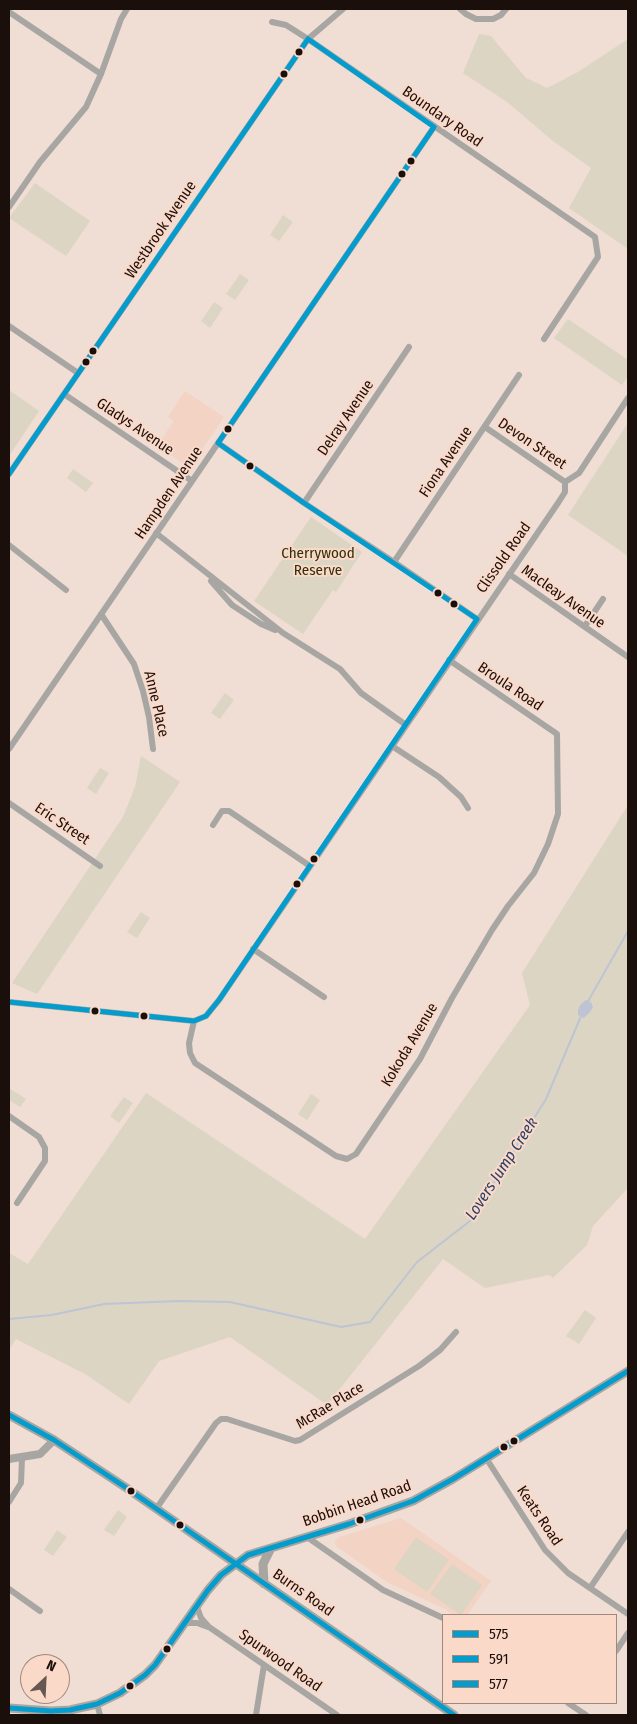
<!DOCTYPE html>
<style>
body{margin:0}
#map{position:relative;width:637px;height:1724px;overflow:hidden;background:#f0ddd4;font-family:"Fira Sans Condensed",sans-serif}
canvas{display:block}
.frame{position:absolute;inset:0;border:10px solid #1a0f0a;pointer-events:none}
.legend{position:absolute;left:442px;top:1614px;width:175px;height:90px;box-sizing:border-box;background:#fbd9c9;border:1px solid #a1887d;margin:0;padding:6px 9px;list-style:none;font-size:15px;color:#1a0f0a}
.legend li{display:flex;align-items:center;gap:10px;height:25px}
.legend b{width:25px;border:1px solid #a1887d}
.north{position:absolute;left:20px;top:1654px;width:50px;height:50px;box-sizing:border-box;background:#fbd9c9;border:1px solid #a1887d;border-radius:50%;rotate:25deg;font-size:14px;font-weight:700;line-height:20px;text-align:center;color:#1a0f0a}
.north::after{content:'';display:block;margin:auto;width:18px;height:22px;background:#655751;clip-path:polygon(50% 0,100% 100%,50% 72%,0 100%)}
</style>
<div id="map">
<canvas width="637" height="1724"></canvas>
<div class="frame"></div>
<ul class="legend">
<li><b style="height:6px;background:#049ccd"></b>575</li>
<li><b style="height:6px;background:#049ccd"></b>591</li>
<li><b style="height:6px;background:#049ccd"></b>577</li>
</ul>
<div class="north">N</div>
</div>
<script>
const c = document.querySelector('canvas').getContext('2d');
c.lineJoin = 'round';
function paint(path, color) {
  c.fillStyle = color;
  c.fill(path, 'evenodd');
}
function toPath(rows) {
  const path = new Path2D();
  for (const r of rows) {
    path.moveTo(r[0], r[1]);
    for (let i = 2; i < r.length; i += 2) path.lineTo(r[i], r[i + 1]);
  }
  return path;
}
function strokePath(path, color, width, dash) {
  c.strokeStyle = color;
  c.lineWidth = width;
  c.lineCap = dash ? 'butt' : 'round';
  c.setLineDash(dash || []);
  c.stroke(path);
}
function label(font, color, halo, rows, align = 'center') {
  c.font = font + ' "Fira Sans Condensed",sans-serif';
  c.lineWidth = 4;
  c.setLineDash([]);
  c.textBaseline = 'middle';
  c.strokeStyle = halo;
  c.fillStyle = color;
  for (const [text, x, y, turn = 0] of rows) {
    c.save();
    c.translate(x, y);
    c.rotate((+turn || 0) * Math.PI / 180);
    c.textAlign = isNaN(turn) ? turn : align;
    if (halo) c.strokeText(text, 0, 0);
    c.fillText(text, 0, 0);
    c.restore();
  }
}
paint(toPath([
 [185,391,224,417,191,466,187,466,157,446,174,421,168,417],
 [401,1518,491,1581,467,1615,454,1615,445,1609,387,1582,336,1546,335,1541,339,1537]
]), '#f2d3c4');
paint(toPath([
 [479,34,491,36,526,78,547,88,578,72,628,39,628,249,569,208,591,168,553,141,507,102,463,73],
 [35,183,90,221,66,256,9,218],
 [283,215,293,222,279,241,270,235],
 [240,274,249,280,235,300,226,294],
 [214,302,223,308,210,328,201,321],
 [568,319,628,360,628,376,622,385,554,338],
 [9,390,39,411,9,456],
 [628,423,628,556,568,515],
 [73,469,93,483,86,492,67,478],
 [311,517,362,552,336,592,333,590,303,634,254,601],
 [225,693,234,700,220,719,211,713],
 [141,756,180,782,37,994,12,983,123,817,135,787],
 [100,768,109,773,96,794,87,788],
 [628,805,628,1188,593,1226,587,1245,553,1278,549,1275,485,1288,443,1259,327,1405,230,1337,159,1361,129,1404,85,1374,16,1339,9,1350,9,1253,28,1264,146,1093,365,1239,530,1005,522,973],
 [141,912,150,918,137,938,127,932],
 [9,1088,26,1099,20,1107,9,1100],
 [311,1094,320,1100,307,1120,298,1114],
 [124,1097,133,1103,119,1123,110,1116],
 [585,1310,596,1318,579,1344,566,1336],
 [118,1510,127,1517,114,1536,104,1530],
 [57,1530,67,1537,53,1556,44,1550],
 [416,1537,449,1560,427,1592,394,1569],
 [452,1564,482,1585,461,1615,430,1594]
]), '#dcd5c3');
paint(toPath([
 [586,1000,591,1002,593,1007,590,1012,584,1018,578,1015,578,1010,580,1005]
]), '#bec4d3');
strokePath(toPath([
 [587,1003,628,931],
 [9,1319,52,1315,104,1304,179,1301,230,1302,341,1327,370,1322,417,1262,470,1221,546,1099,581,1016]
]), '#bec4d3', 2);
strokePath(toPath([
 [460,9,466,14,476,19,493,19,501,15,506,9],
 [9,12,101,74],
 [272,22,286,25,308,39,595,237,598,257,544,339],
 [9,207,40,162,86,107,101,74,121,19,127,9],
 [9,326,78,373],
 [64,394,192,481],
 [485,427,565,482],
 [218,443,304,503,394,562,477,619],
 [9,474,308,39,343,9],
 [304,503,409,347],
 [156,533,283,633,340,669,361,693,406,725],
 [9,545,66,590],
 [394,562,519,375],
 [509,574,628,657],
 [211,581,232,605,261,624,275,630],
 [101,614,134,664,143,691,149,717,153,749],
 [585,626,603,599],
 [392,746,439,777,461,797,468,808],
 [9,749,434,127],
 [9,803,100,866],
 [213,825,222,811,229,811,310,866],
 [253,949,324,997],
 [9,1002,194,1021,206,1016,219,1000,558,503,565,492,565,482,579,473,628,398],
 [194,1021,189,1043,190,1053,195,1063,336,1156,347,1159,356,1154,420,1059,452,998,492,930,508,906,534,873,548,844,558,814,557,734,449,660],
 [9,1116,39,1137,45,1148,45,1161,17,1203],
 [486,1458,545,1550,568,1573,628,1614],
 [9,1502,21,1483,22,1458],
 [156,1509,216,1423,221,1419,227,1419,295,1441,300,1440,419,1366,440,1350,456,1332],
 [307,1537,383,1590,443,1618],
 [590,1588,628,1532],
 [9,1589,40,1611],
 [197,1607,201,1618,209,1627,337,1715],
 [185,1623,197,1623,208,1627],
 [616,1651,628,1633],
 [568,1703,586,1715],
 [97,1704,100,1715],
 [256,1715,264,1665]
]), '#a8a6a3', 6);
strokePath(toPath([
 [9,1459,40,1454,54,1440]
]), '#a8a6a3', 8);
strokePath(toPath([
 [9,1415,54,1440,125,1487,454,1715],
 [264,1584,263,1564,271,1548],
 [9,1708,51,1711,70,1710,97,1704,120,1693,145,1675,155,1665,208,1590,221,1575,248,1555,349,1524,413,1501,453,1479,628,1371]
]), '#a9a6a1', 9);
strokePath(toPath([
 [308,39,434,127],
 [218,443,434,127],
 [218,443,304,503,477,619],
 [9,474,308,39],
 [9,1002,194,1021,206,1016,219,1000,477,619]
]), '#049ccd', 5);
strokePath(toPath([
 [9,1415,54,1440,125,1487,454,1715]
]), '#049ccd', 5);
strokePath(toPath([
 [9,1708,51,1711,70,1710,97,1704,120,1693,145,1675,155,1665,208,1590,221,1575,248,1555,349,1524,413,1501,453,1479,628,1371]
]), '#049ccd', 5);
for (const [x, y, r, color] of [
 [299,52,4.5,"#1a0f0a"],
 [284,74,4.5,"#1a0f0a"],
 [411,161,4.5,"#1a0f0a"],
 [402,174,4.5,"#1a0f0a"],
 [93,351,4.5,"#1a0f0a"],
 [86,362,4.5,"#1a0f0a"],
 [228,429,4.5,"#1a0f0a"],
 [250,466,4.5,"#1a0f0a"],
 [438,593,4.5,"#1a0f0a"],
 [454,604,4.5,"#1a0f0a"],
 [314,859,4.5,"#1a0f0a"],
 [297,884,4.5,"#1a0f0a"],
 [95,1011,4.5,"#1a0f0a"],
 [144,1016,4.5,"#1a0f0a"],
 [514,1441,4.5,"#1a0f0a"],
 [504,1447,4.5,"#1a0f0a"],
 [131,1491,4.5,"#1a0f0a"],
 [360,1520,4.5,"#1a0f0a"],
 [180,1525,4.5,"#1a0f0a"],
 [167,1649,4.5,"#1a0f0a"],
 [130,1686,4.5,"#1a0f0a"]
]) {
  const dot = new Path2D();
  dot.arc(x, y, r, 0, 2 * Math.PI);
  c.fillStyle = color;
  c.fill(dot);
  strokePath(dot, '#fbd9c9', 2);
}
label('15px', '#1a0f0a', '#fbd9c9', [
 ["Boundary Road",442,117,35],
 ["Westbrook Avenue",161,230,-56],
 ["Delray Avenue",346,418,-56],
 ["Gladys Avenue",135,427,34],
 ["Devon Street",532,444,34],
 ["Fiona Avenue",446,462,-56],
 ["Hampden Avenue",169,493,-56],
 ["Clissold Road",504,558,-55],
 ["Macleay Avenue",563,597,35],
 ["Broula Road",510,687,34],
 ["Anne Place",156,704,77],
 ["Eric Street",62,824,34],
 ["Kokoda Avenue",410,1045,-59],
 ["McRae Place",330,1406,-31],
 ["Bobbin Head Road",357,1504,-19],
 ["Keats Road",539,1516,56],
 ["Burns Road",303,1593,35],
 ["Spurwood Road",280,1661,35]
]);
label('15px', '#2f310a', '#fbd9c9', [
 ["Cherrywood",318,554],
 ["Reserve",318,571]
]);
label('italic 16px', '#2a4167', '#fbd9c9', [
 ["Lovers Jump Creek",502,1169,-57]
]);
</script>
